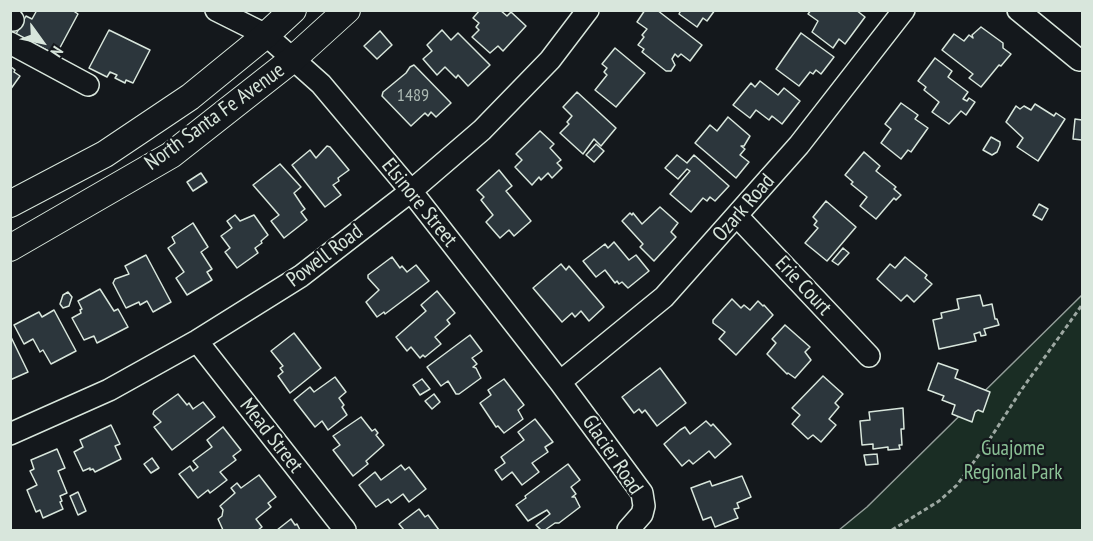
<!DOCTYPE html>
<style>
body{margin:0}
#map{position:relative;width:1093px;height:541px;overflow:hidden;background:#14181c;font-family:"PT Sans Narrow",sans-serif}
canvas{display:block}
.frame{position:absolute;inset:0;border:12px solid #d8e6dc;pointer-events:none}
.north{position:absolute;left:12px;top:12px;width:60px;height:60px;-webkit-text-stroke:4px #14181c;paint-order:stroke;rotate:123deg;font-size:16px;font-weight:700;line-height:24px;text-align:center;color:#d8e6dc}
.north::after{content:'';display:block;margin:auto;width:21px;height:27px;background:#d8e6dc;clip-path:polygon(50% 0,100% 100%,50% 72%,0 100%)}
</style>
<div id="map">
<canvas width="1093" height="541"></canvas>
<div class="frame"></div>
<div class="north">N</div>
</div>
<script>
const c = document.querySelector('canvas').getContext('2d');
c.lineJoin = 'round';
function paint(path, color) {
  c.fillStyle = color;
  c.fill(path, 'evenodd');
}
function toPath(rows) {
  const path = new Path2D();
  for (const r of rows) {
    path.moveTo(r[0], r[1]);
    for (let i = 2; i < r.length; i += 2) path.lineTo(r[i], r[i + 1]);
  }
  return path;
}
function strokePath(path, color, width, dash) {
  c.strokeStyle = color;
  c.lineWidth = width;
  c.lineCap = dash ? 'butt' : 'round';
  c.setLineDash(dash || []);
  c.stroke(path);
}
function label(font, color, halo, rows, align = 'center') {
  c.font = font + ' "PT Sans Narrow",sans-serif';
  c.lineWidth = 4.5;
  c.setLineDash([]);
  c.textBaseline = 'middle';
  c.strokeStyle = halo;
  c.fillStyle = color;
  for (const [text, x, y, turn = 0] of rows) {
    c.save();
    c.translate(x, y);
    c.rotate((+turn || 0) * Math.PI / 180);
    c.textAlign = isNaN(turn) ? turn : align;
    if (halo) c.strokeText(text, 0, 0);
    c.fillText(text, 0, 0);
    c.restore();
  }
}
const green = toPath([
 [1082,295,1082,530,839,530,867,507,1082,295]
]);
paint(green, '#1a2d24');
strokePath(green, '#939e99', 1.5);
const building = toPath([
 [37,10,72,10,78,14,56,55,16,34,26,16,32,19,37,10],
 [480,10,500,10,507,16,511,12,526,26,503,51,498,46,490,53,472,37,479,30,476,27,479,23,473,18,480,10],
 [645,10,657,10,702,45,690,61,681,54,678,57,675,54,672,59,675,65,671,71,666,71,642,52,644,49,638,45,644,37,642,35,647,29,637,22,645,10],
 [681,10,715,10,707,21,703,18,697,27,679,14,681,10],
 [811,10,856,10,865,17,845,44,839,39,833,48,812,32,818,21,808,14,811,10],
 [981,27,1003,43,1003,48,1011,54,1001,66,999,65,981,87,969,78,973,74,942,50,954,34,964,41,969,35,973,38,972,35,981,27],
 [109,30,150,50,133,83,126,80,125,83,115,78,117,75,110,72,107,77,89,68,109,30],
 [442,30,451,40,458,33,490,65,468,86,458,75,456,78,445,67,437,75,423,59,432,51,427,45,442,30],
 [380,31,392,45,377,59,364,46,380,31],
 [801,33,834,57,821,74,816,70,813,74,810,72,799,86,776,69,801,33],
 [615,48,645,73,616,107,595,90,607,75,604,72,607,68,602,64,615,48],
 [935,58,952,71,948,77,968,92,963,99,967,101,969,98,975,102,966,115,961,111,949,124,932,112,939,102,924,90,926,87,918,81,935,58],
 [414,65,451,103,436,117,431,112,428,116,425,113,411,126,382,96,383,92,406,73,410,67,414,65],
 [10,66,15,70,14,72,20,76,10,90,10,66],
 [760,81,778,95,784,88,800,101,782,124,772,116,769,120,756,110,750,118,733,105,751,83,755,87,760,81],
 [577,92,616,128,601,146,594,139,583,154,560,133,569,124,567,122,572,116,563,107,577,92],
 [901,103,918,115,915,119,928,128,911,152,908,150,901,159,881,143,891,129,885,124,901,103],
 [1035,104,1054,116,1056,113,1065,119,1038,161,1017,147,1023,138,1006,122,1016,106,1020,109,1024,106,1031,110,1035,104],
 [728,117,750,136,744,146,741,146,745,149,740,155,749,162,736,178,695,143,710,125,717,131,728,117],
 [1075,119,1082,120,1082,140,1073,139,1075,119],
 [540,131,554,144,550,148,561,160,557,163,562,168,552,178,548,173,541,180,539,177,532,185,515,167,522,160,516,154,540,131],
 [991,137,1000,142,1000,145,997,152,992,155,983,150,991,137],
 [596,144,604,151,594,162,586,155,596,144],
 [327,146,330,147,349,170,338,178,339,181,333,185,341,195,325,207,292,165,310,150,316,158,327,146],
 [864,152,880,166,876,171,896,187,894,189,901,195,896,200,894,198,876,219,860,206,867,197,851,184,853,182,845,175,864,152],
 [677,155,687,163,694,155,729,186,715,201,710,197,707,201,703,198,691,212,670,194,690,171,687,169,678,179,665,168,677,155],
 [280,164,301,187,294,193,302,205,305,209,301,212,307,220,284,238,271,221,279,215,253,185,280,164],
 [499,170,512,186,506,191,531,221,514,236,509,230,500,238,486,222,493,215,481,200,484,197,477,190,499,170],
 [201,173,207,182,193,191,187,182,201,173],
 [826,201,856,227,827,261,805,243,818,228,814,225,817,221,813,217,826,201],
 [1039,204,1048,209,1042,220,1033,215,1039,204],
 [660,207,678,223,671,232,676,237,654,261,640,247,643,244,622,221,630,213,632,215,633,213,642,224,660,207],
 [235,215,240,221,254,215,268,235,261,241,262,243,255,248,258,253,237,268,225,252,230,248,221,236,232,228,227,221,235,215],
 [193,223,208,247,201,252,212,269,207,272,212,280,187,295,176,278,184,272,168,248,175,243,172,237,193,223],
 [614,242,629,260,636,255,649,271,628,288,622,282,619,284,617,281,615,283,605,270,596,277,583,261,605,244,608,248,614,242],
 [843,248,849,253,838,265,832,261,843,248],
 [146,255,171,302,153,312,147,301,140,305,139,302,126,308,113,283,115,279,129,274,125,266,146,255],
 [392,257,400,268,402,266,407,272,416,265,429,281,385,314,384,312,377,317,366,302,379,290,368,278,368,275,392,257],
 [905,257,927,275,925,278,932,284,914,302,907,295,901,301,877,279,890,264,895,268,905,257],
 [561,264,566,270,569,266,604,307,589,321,581,311,575,317,572,313,562,322,533,288,561,264],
 [100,289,114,311,118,309,128,327,97,343,94,336,84,340,72,318,81,313,80,310,82,309,78,301,100,289],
 [437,291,455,313,447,320,450,324,435,337,441,344,425,357,423,355,420,358,411,347,407,351,396,337,426,311,421,305,437,291],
 [68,292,72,297,69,306,63,308,60,304,63,295,68,292],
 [980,295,983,306,992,304,995,319,997,319,999,325,984,329,986,335,981,336,980,332,974,334,976,341,939,349,933,320,942,318,941,313,959,309,957,299,980,295],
 [732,299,741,308,744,305,750,310,758,301,763,306,764,305,773,315,736,355,719,339,725,332,713,323,713,320,732,299],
 [54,310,76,351,51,364,43,350,40,352,33,339,24,344,14,325,39,312,42,317,54,310],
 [785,325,810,347,805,352,811,360,795,378,788,373,787,374,767,354,776,343,772,339,785,325],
 [294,333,321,368,290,393,278,376,283,372,280,368,283,366,271,351,294,333],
 [10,335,28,372,10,380,10,335],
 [470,335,482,351,472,358,477,364,473,367,476,368,481,378,459,394,456,394,448,381,441,386,427,367,470,335],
 [938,363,958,370,955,378,990,392,983,412,978,410,975,412,972,422,952,414,955,405,942,400,944,396,928,390,938,363],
 [660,368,686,403,657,426,645,410,642,413,639,409,634,413,622,397,660,368],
 [823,376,843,394,835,403,839,407,829,419,836,425,821,442,813,435,808,439,792,424,800,415,792,408,823,376],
 [335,377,346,392,339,398,344,405,342,407,347,415,328,430,322,421,315,427,294,400,310,387,314,392,335,377],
 [422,379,430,389,420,395,413,385,422,379],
 [504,379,524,405,518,410,523,419,504,433,498,426,496,427,480,403,491,395,488,390,504,379],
 [178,394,187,405,189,403,193,409,203,402,215,417,172,450,154,427,161,422,153,414,154,411,178,394],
 [434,394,440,402,432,409,425,401,434,394],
 [903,408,904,429,901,429,902,445,899,445,900,449,888,450,888,447,873,449,873,444,862,445,860,421,870,420,869,412,903,408],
 [361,417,372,431,375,429,378,433,376,435,384,445,366,461,368,464,353,476,333,450,340,445,333,436,361,417],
 [535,419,553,442,545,447,548,452,532,463,539,472,522,485,512,472,502,480,495,470,505,463,501,457,524,440,518,432,535,419],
 [706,421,711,426,713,424,731,444,715,458,709,451,693,464,689,460,682,466,664,444,680,430,685,427,690,434,706,421],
 [111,425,120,444,115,446,121,459,95,472,93,469,90,470,90,468,83,471,74,452,83,447,80,440,111,425],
 [223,427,241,450,233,456,236,460,220,472,227,480,210,493,208,490,198,498,179,474,190,466,193,471,198,467,193,461,212,447,207,440,223,427],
 [57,449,65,468,58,471,67,493,60,496,62,501,60,502,63,509,43,518,40,510,36,512,27,490,37,485,30,471,34,469,31,460,57,449],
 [877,454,878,464,866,465,864,455,877,454],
 [152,458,159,468,151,473,144,464,152,458],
 [568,464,580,480,571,487,576,494,572,497,575,497,580,507,559,523,555,523,545,530,541,530,536,525,550,514,547,510,528,521,516,505,526,498,525,496,568,464],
 [401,465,405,470,409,467,426,489,409,502,403,494,391,503,388,499,376,507,359,485,375,472,381,480,401,465],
 [259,475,276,497,268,503,271,507,256,519,262,527,258,530,223,530,218,519,222,516,223,510,220,506,235,493,231,488,237,483,241,488,259,475],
 [742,476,751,497,737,503,739,508,734,509,738,518,715,527,711,517,703,520,691,488,710,481,712,486,742,476],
 [78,492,86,511,78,515,70,496,78,492],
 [419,509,425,517,428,515,439,530,404,530,399,524,419,509],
 [291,519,295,525,297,524,300,530,277,530,291,519]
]);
paint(building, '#2c363c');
strokePath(building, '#d8e6dc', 1.5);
const minor = toPath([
 [216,10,266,35,321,84,411,191,560,382,642,493,644,506,642,514,628,530],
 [1018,10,1079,60],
 [10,19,13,20],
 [10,43,88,85],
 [737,216,869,356],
 [197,341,345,530],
 [560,382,664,297,799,145,904,10],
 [10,434,109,390,197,341,301,276,411,191,482,130,550,60,588,10]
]);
const major = toPath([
 [10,204,105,154,190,97,266,35,293,10],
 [10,248,171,155,293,59,347,10]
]);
strokePath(minor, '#d8e6dc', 24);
strokePath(major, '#d8e6dc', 28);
strokePath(toPath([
 [892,530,939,501,957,485,986,445,1022,389,1082,305]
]), '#9da8a2', 3, [4.5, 3]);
strokePath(minor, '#14181c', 21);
strokePath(major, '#14181c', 26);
label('18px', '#adbab4', null, [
 ["1489",413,96]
]);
label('21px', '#d8e6dc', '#14181c', [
 ["North Santa Fe Avenue",215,117,-36],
 ["Elsinore Street",419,203,51],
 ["Ozark Road",744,208,-49],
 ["Powell Road",325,256,-37],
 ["Erie Court",803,286,47],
 ["Mead Street",271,436,52],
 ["Glacier Road",612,455,56]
]);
label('21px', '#8ac095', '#14181c', [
 ["Guajome",1013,449],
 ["Regional Park",1013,473]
]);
</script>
